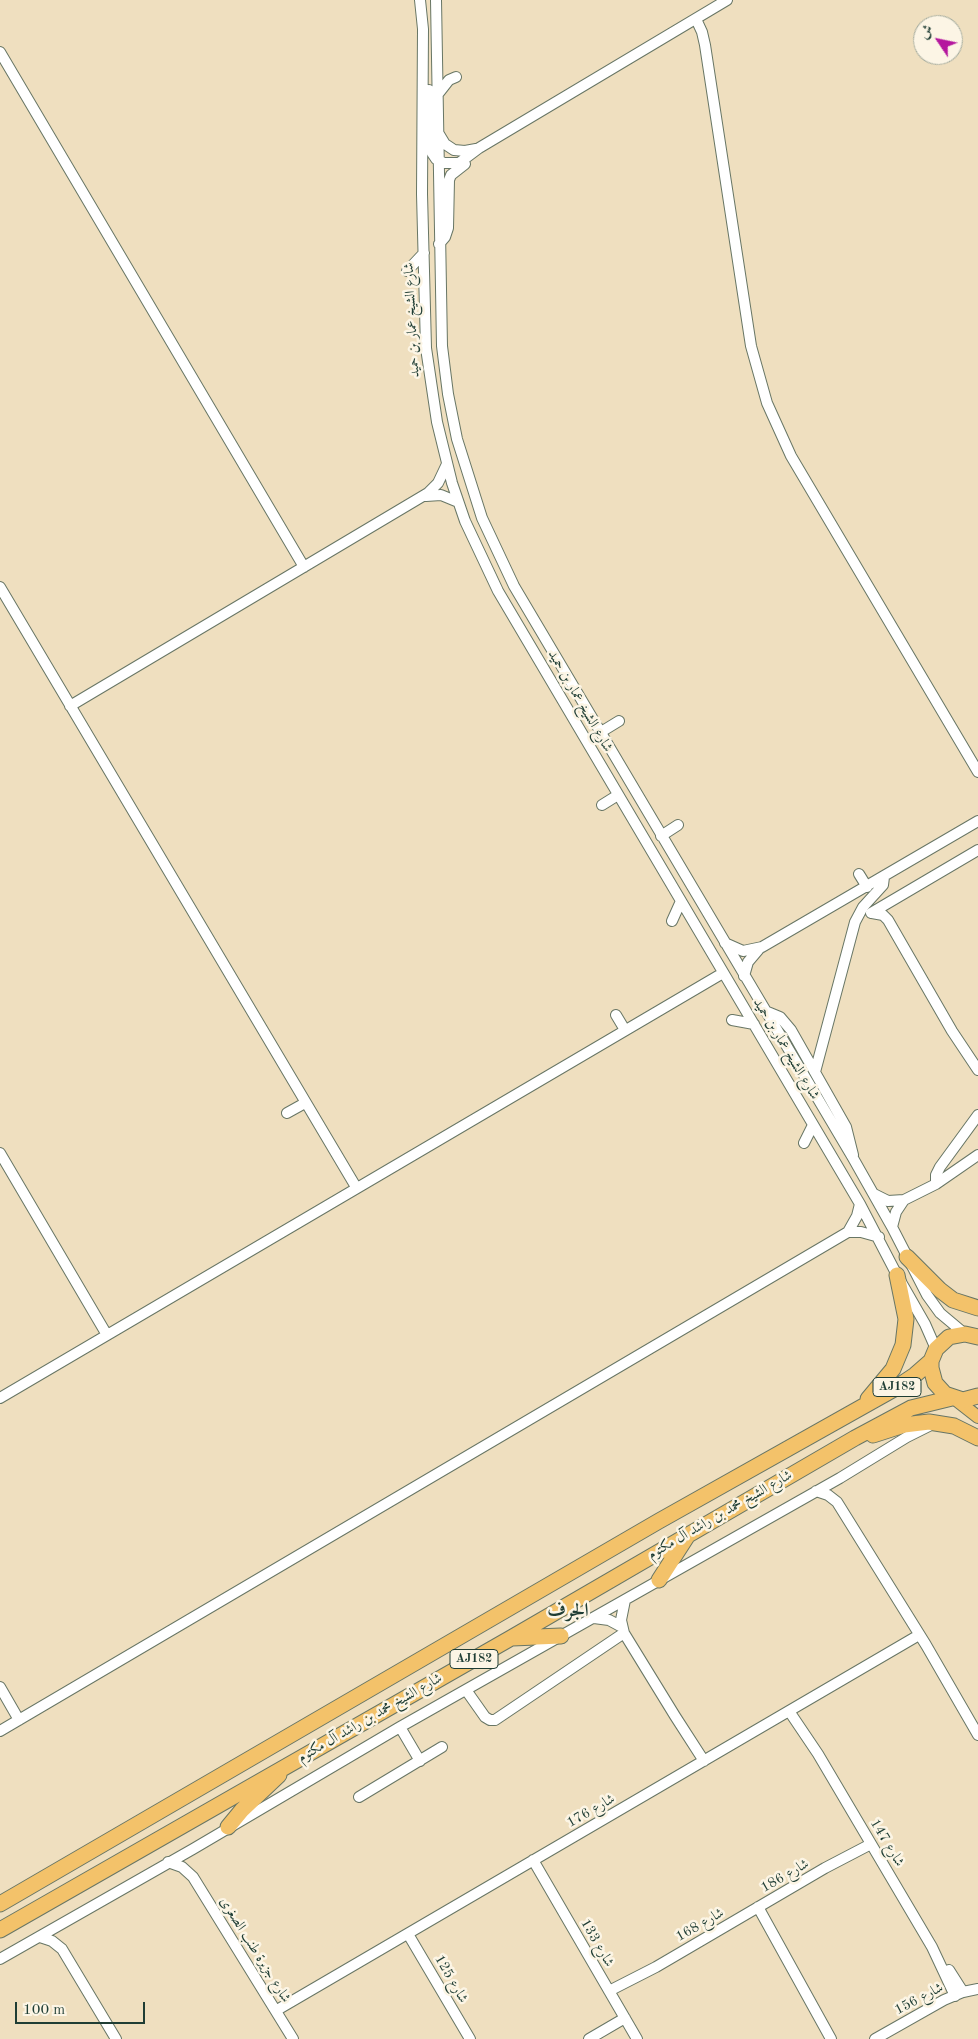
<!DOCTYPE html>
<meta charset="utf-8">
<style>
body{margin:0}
#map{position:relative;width:978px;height:2039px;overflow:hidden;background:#efdfbf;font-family:"Old Standard TT",Amiri,serif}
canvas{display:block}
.north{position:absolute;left:913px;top:15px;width:50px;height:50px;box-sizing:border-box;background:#fcf5e5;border:1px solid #a4ab9e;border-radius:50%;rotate:304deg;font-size:14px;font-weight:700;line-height:20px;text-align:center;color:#1f3d34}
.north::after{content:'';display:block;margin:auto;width:18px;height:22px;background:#b5179e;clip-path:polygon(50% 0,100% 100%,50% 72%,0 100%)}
.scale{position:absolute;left:15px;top:2002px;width:130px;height:22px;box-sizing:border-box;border:2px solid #1f3d34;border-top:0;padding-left:6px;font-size:15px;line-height:18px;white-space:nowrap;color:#1f3d34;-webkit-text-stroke:4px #fcf5e5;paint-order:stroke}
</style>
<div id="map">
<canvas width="978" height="2039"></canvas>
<div class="north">ش</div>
<div class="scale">100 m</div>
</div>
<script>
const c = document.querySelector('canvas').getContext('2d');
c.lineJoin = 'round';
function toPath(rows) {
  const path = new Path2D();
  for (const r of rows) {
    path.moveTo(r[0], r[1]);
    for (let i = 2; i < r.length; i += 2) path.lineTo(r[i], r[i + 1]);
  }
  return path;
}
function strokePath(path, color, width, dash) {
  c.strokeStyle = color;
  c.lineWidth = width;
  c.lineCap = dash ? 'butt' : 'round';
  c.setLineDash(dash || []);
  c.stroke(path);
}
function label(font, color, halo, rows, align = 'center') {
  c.font = font + ' "Old Standard TT",Amiri,serif';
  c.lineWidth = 5;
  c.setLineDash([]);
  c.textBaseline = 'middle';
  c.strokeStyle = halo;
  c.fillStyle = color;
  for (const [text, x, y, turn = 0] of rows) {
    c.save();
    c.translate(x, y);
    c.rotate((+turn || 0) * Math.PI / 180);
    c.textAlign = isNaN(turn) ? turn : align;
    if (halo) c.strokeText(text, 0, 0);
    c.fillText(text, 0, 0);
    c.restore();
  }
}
const minor = toPath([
 [420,0,423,29,422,194,426,348,437,422,452,483,465,521,498,591,860,1204,897,1275,925,1324,936,1349],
 [436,0,442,346,448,394,457,439,482,518,514,586,853,1158,892,1227,927,1295,940,1313,965,1334],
 [696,19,702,32,705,45,751,346,767,403,791,456,978,772],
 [0,52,304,567],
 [429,90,432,153,436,159,444,163,459,163,479,148,727,0],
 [438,94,449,80,456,77],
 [439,134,445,144,454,150,465,151,476,149],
 [439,244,445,237,448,228,449,180,451,175,465,164],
 [407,271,424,253],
 [426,496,441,495,458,502],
 [0,587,356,1187],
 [70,706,428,493,438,483,447,464],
 [601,732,619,721],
 [602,805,618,795],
 [661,836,678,825],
 [859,874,867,887],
 [871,913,978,850],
 [872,913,883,915,888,920,952,1031,978,1070],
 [672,921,681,901],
 [725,943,743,951,762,947,978,821],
 [744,976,748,962,759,949],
 [763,1010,780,1017,791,1030,846,1127,853,1155],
 [616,1015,625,1030],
 [732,1020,754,1024],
 [815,1072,855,922,863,907,883,885,884,877],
 [287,1113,305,1103],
 [804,1143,813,1125],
 [0,1153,107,1335],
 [936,1184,936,1175,940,1167,978,1115],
 [874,1194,888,1201,904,1200,936,1184,978,1155],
 [892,1227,896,1212,904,1200],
 [848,1232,861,1232,879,1237],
 [0,1398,723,973],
 [816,1491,828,1495,837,1502,926,1645,978,1735],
 [625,1600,621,1620,624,1633,675,1716,704,1761],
 [594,1618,609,1620,622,1627],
 [0,1687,19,1720],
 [466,1690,485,1717,490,1720,495,1720,624,1633],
 [789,1711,818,1754,932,1947,955,1996],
 [400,1727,420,1761],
 [0,1731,848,1232,857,1216,860,1204],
 [359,1797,442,1747],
 [533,1860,637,2039],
 [168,1862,182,1867,193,1877,293,2039],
 [758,1907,831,2039],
 [408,1934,470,2039],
 [40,1937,52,1941,62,1949,116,2039],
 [0,1959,193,1849,400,1727,840,1478,907,1437,929,1426],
 [949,1970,963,1992],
 [609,1991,656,1967,825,1868,871,1844],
 [277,2010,919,1635],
 [589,2039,625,2018],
 [875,2039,944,2000,963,1992,978,1989]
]);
const major = toPath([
 [955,1399,978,1417]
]);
const highway = toPath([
 [907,1257,940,1290,953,1300,978,1308],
 [978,1337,965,1334,949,1337,936,1349,931,1361,931,1368,935,1383,945,1394,963,1400,978,1396],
 [868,1399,893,1369,903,1345,906,1319,897,1275],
 [873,1435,904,1425,929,1422,954,1426,978,1438],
 [659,1580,688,1535],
 [512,1638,561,1636],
 [228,1827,242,1810,279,1775],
 [0,1904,659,1521,894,1389,915,1375,931,1361],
 [0,1930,511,1638,855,1438,911,1408,952,1398]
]);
strokePath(minor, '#687665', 12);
strokePath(major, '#687665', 14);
strokePath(highway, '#687665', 17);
strokePath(minor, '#fff', 10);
strokePath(major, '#f3c26a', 12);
strokePath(highway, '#f3c26a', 15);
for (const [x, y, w] of [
 [897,1387,48],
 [474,1659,48]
]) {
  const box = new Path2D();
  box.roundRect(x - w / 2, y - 9.5, w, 19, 4);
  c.fillStyle = '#fcf5e5';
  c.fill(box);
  strokePath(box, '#1f3d34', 1);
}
label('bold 12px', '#1f3d34', null, [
 ["AJ182",897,1387],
 ["AJ182",474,1659]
]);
label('14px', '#1f3d34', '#fcf5e5', [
 ["شارع الشيخ عمار بن حميد",412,320,-93],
 ["شارع الشيخ عمار بن حميد",580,701,60],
 ["شارع الشيخ عمار بن حميد",786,1049,59],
 ["شارع الشيخ محمد بن راشد آل مكتوم",720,1515,-30],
 ["شارع الشيخ محمد بن راشد آل مكتوم",370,1718,-30],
 ["شارع 176",591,1811,-30],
 ["شارع 147",887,1843,59],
 ["شارع 186",785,1876,-30],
 ["شارع 168",700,1925,-30],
 ["شارع 133",597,1943,60],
 ["شارع جزيرة طنب الصغرى",255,1950,58],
 ["شارع 125",451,1979,60],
 ["شارع 156",919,1999,-28]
]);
label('bold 19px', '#1f3d34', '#fcf5e5', [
 ["الجرف",568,1611]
]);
</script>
